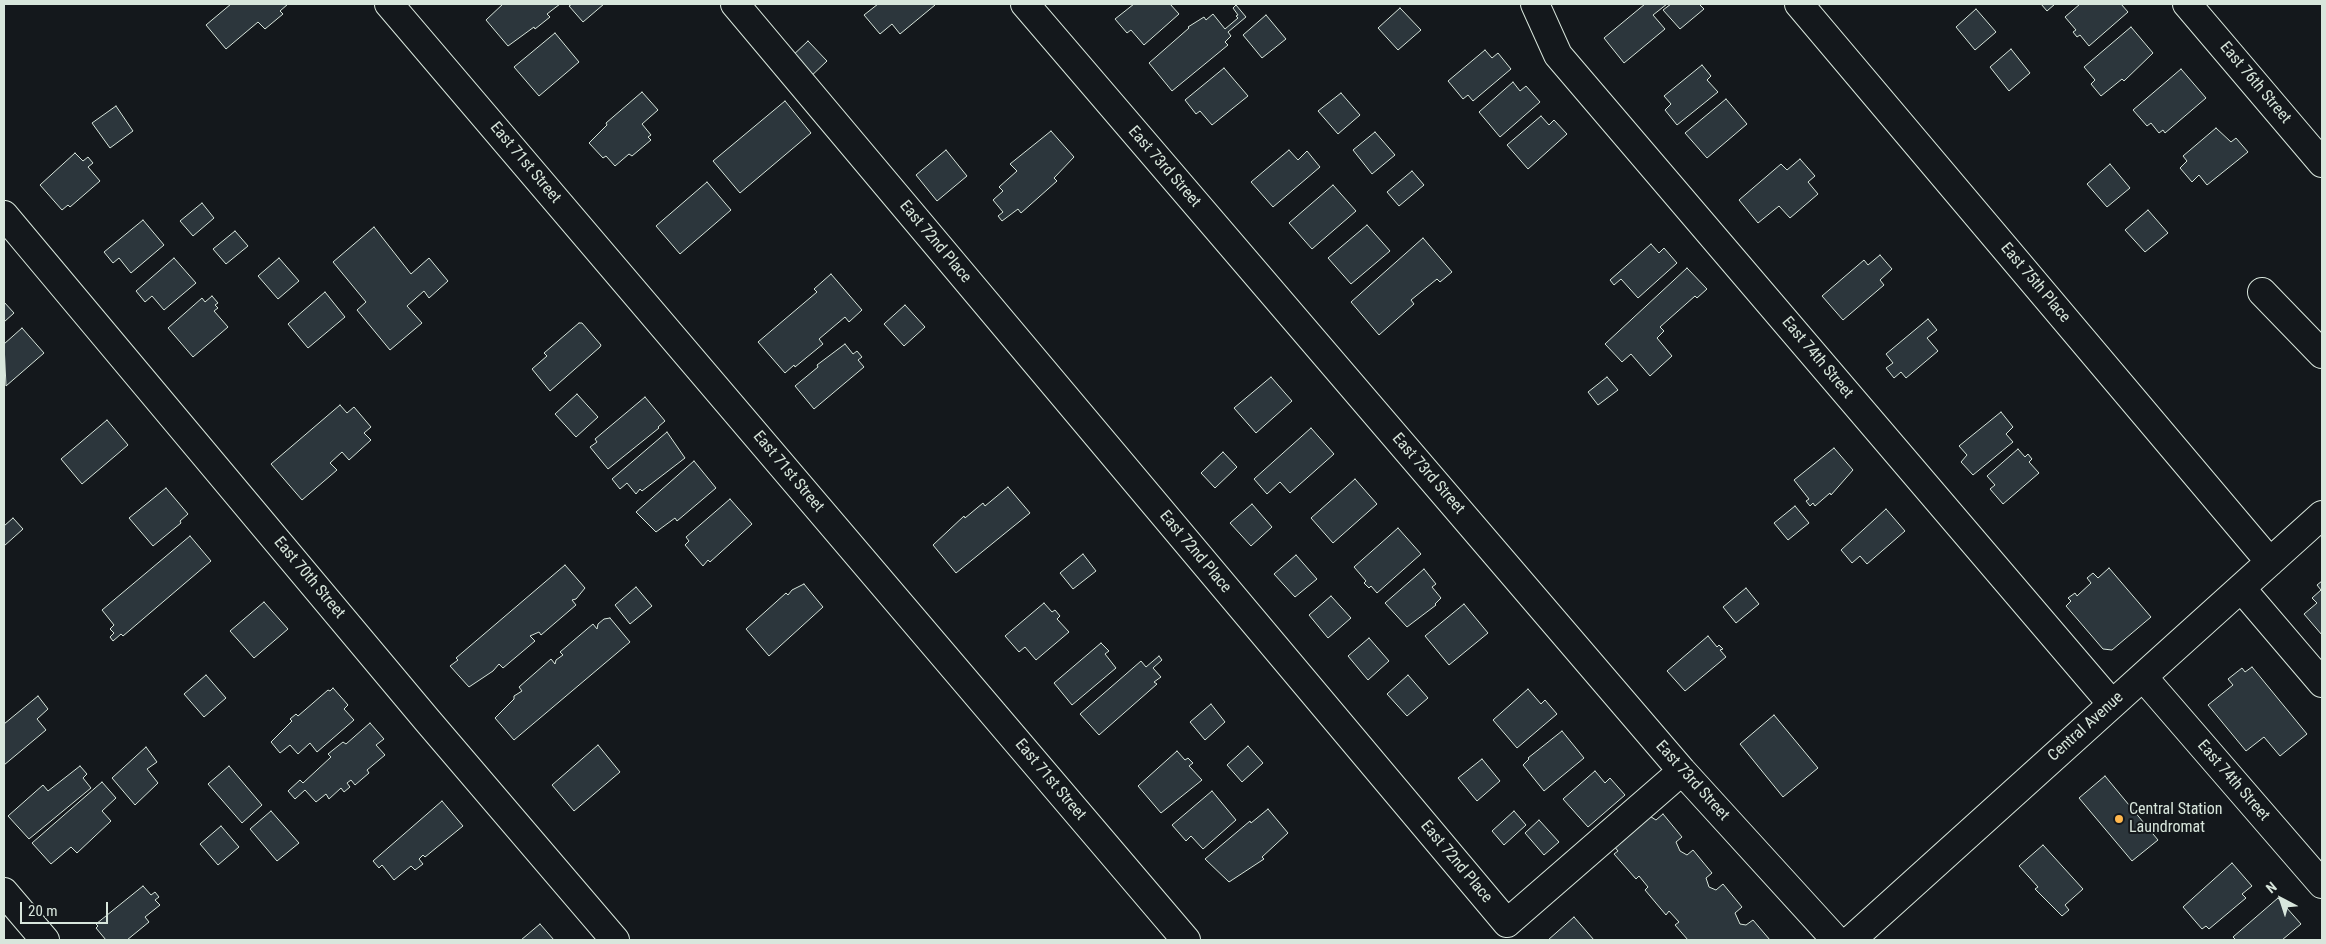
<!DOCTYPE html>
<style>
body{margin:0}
#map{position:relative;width:2326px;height:944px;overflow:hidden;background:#14181c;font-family:"Roboto Condensed",sans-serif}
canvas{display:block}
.frame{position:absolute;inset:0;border:5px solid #d8e6dc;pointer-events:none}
.north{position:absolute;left:2256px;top:874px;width:50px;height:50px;-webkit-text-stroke:4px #14181c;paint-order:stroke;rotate:320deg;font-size:14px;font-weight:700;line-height:20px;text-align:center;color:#d8e6dc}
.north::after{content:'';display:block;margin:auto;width:18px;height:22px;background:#d8e6dc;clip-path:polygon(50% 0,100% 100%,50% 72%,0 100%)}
.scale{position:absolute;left:20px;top:902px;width:88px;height:22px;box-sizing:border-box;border:2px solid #d8e6dc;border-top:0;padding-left:6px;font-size:15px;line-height:18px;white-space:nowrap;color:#d8e6dc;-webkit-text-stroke:4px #14181c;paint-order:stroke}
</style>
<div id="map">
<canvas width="2326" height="944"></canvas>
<div class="frame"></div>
<div class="north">N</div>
<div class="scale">20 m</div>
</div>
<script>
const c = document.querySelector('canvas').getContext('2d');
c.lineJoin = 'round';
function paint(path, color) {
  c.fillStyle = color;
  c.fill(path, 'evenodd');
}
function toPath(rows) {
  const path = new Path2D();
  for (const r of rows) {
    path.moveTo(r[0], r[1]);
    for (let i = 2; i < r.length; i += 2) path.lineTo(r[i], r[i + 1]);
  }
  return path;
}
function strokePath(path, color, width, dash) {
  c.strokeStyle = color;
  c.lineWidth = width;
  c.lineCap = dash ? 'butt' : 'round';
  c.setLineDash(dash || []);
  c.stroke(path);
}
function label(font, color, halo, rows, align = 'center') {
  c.font = font + ' "Roboto Condensed",sans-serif';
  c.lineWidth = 4;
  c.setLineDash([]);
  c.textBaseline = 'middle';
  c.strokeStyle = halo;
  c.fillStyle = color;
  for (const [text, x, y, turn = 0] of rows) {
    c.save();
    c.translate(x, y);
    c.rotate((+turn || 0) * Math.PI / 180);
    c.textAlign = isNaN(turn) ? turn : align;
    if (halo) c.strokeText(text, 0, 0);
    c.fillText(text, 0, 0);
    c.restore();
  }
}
const building = toPath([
 [231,4,288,4,280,11,283,14,265,29,258,22,226,49,206,25,231,4],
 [503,4,560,4,547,14,550,17,535,29,534,27,508,46,486,20,503,4],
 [572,4,604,4,583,22,569,6,572,4],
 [878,4,934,4,935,5,900,34,892,24,880,34,864,15,878,4],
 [1134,4,1170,4,1179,14,1144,45,1131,30,1127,33,1115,19,1134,4],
 [1645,4,1667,4,1653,15,1665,29,1624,63,1604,38,1645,4],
 [1671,4,1699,4,1704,9,1680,29,1663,10,1671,4],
 [2041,4,2055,4,2047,11,2041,4],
 [2080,4,2121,4,2128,12,2089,46,2080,35,2077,37,2073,32,2076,30,2065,17,2080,4],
 [1236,5,1246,17,1228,32,1231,36,1225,42,1228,45,1172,91,1149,63,1189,28,1188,27,1204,17,1206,20,1213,14,1225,29,1238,18,1236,16,1238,15,1233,8,1236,5],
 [1400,8,1421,30,1398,50,1378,28,1400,8],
 [1976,9,1996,32,1975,50,1956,27,1976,9],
 [1266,15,1286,39,1262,58,1243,35,1266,15],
 [2131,27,2153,53,2124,81,2122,79,2101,96,2091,84,2095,80,2084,67,2131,27],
 [555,33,579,62,539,96,514,67,555,33],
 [808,41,827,61,808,79,789,59,808,41],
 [2011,49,2030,73,2009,91,1990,67,2011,49],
 [1485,50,1492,58,1498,53,1511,69,1473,101,1468,95,1463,99,1448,81,1485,50],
 [1702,65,1711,76,1707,80,1718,92,1677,125,1665,110,1671,104,1664,96,1702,65],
 [1224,68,1248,96,1212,125,1200,111,1196,114,1185,100,1224,68],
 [2181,69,2206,98,2165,133,2163,130,2159,133,2151,123,2147,126,2133,110,2181,69],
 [1513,82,1520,91,1526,86,1540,102,1500,137,1479,112,1513,82],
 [642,92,658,110,642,124,651,135,648,137,651,140,632,156,629,154,615,166,606,156,603,158,589,143,607,125,606,123,642,92],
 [1341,93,1360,115,1338,134,1318,111,1341,93],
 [1726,99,1747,124,1707,158,1685,133,1726,99],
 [785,101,811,133,740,193,713,161,785,101],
 [116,106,133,131,110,148,92,123,116,106],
 [1541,116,1549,125,1554,120,1567,134,1528,169,1507,145,1541,116],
 [2216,128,2231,142,2236,138,2248,152,2207,185,2199,175,2192,182,2180,168,2187,161,2183,156,2216,128],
 [1051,131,1074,157,1054,178,1057,181,1021,213,1018,209,1002,221,998,216,1003,212,993,200,1003,191,999,187,1017,171,1010,164,1051,131],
 [1375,132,1395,155,1372,174,1353,150,1375,132],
 [946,150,967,176,937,201,916,175,946,150],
 [1289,150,1298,160,1307,151,1320,167,1273,207,1251,182,1289,150],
 [75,153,83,161,88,157,93,163,88,167,100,181,70,207,68,205,62,210,40,185,75,153],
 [1800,159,1815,176,1808,182,1818,194,1790,218,1779,206,1758,223,1739,200,1781,164,1787,170,1800,159],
 [2110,164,2130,188,2107,207,2087,184,2110,164],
 [1412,171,1424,185,1399,206,1387,192,1412,171],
 [707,182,731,210,680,254,656,226,707,182],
 [1333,185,1356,211,1312,249,1289,223,1333,185],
 [202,203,214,218,193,236,180,221,202,203],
 [2148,210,2168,233,2145,252,2125,230,2148,210],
 [143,220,164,245,131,273,119,258,113,263,104,252,143,220],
 [1367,225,1390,251,1351,284,1328,258,1367,225],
 [374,227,411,274,429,258,448,281,429,298,424,291,407,306,422,323,390,350,357,310,366,302,333,262,374,227],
 [235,231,248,246,226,264,213,249,235,231],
 [1423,238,1452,272,1440,282,1437,279,1411,300,1414,304,1379,335,1351,302,1423,238],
 [1651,244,1659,253,1664,248,1677,263,1638,298,1621,279,1614,285,1610,280,1651,244],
 [1880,255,1892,269,1880,280,1884,285,1843,320,1822,296,1864,260,1868,265,1880,255],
 [174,258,196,283,164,310,152,296,145,302,136,291,174,258],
 [279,258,299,281,278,299,258,276,279,258],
 [1687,268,1707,289,1697,298,1695,296,1660,327,1664,331,1657,338,1672,356,1650,376,1631,354,1622,362,1605,344,1687,268],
 [831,274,862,310,849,322,845,317,819,339,823,344,795,367,794,365,785,373,758,342,817,292,814,289,831,274],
 [325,292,345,317,308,348,288,324,325,292],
 [212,296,218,303,215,305,218,308,214,311,228,327,193,357,168,328,202,298,205,302,212,296],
 [4,302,14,313,4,322,4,302],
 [905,305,925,327,904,346,884,324,905,305],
 [1928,319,1937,330,1927,338,1938,351,1906,378,1901,372,1894,378,1886,368,1893,363,1886,354,1928,319],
 [579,323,582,323,601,345,600,347,550,391,532,369,547,356,544,353,579,323],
 [22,328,44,353,6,386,4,344,22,328],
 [845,344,853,354,857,351,862,357,858,360,864,367,814,409,795,386,818,367,817,365,845,344],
 [1271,377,1292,401,1256,433,1234,408,1271,377],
 [1607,377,1618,390,1598,405,1588,392,1607,377],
 [577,394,598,417,576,437,555,414,577,394],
 [645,397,665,421,658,427,659,428,608,469,590,447,597,442,595,439,645,397],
 [340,405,347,413,354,407,371,427,364,433,371,440,349,460,342,452,330,463,337,470,302,500,271,464,340,405],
 [2001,412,2013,427,2006,434,2013,442,1973,475,1961,462,1967,455,1959,446,2001,412],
 [107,420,128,445,82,484,61,459,107,420],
 [1311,428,1334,454,1290,493,1280,482,1267,494,1254,479,1311,428],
 [667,432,685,458,642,491,640,489,636,494,627,483,620,489,612,479,667,432],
 [1834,448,1853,470,1831,495,1830,493,1815,506,1813,503,1810,506,1806,501,1809,499,1794,480,1834,448],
 [2018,449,2025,457,2028,454,2032,459,2029,462,2039,473,2003,504,1990,489,1995,485,1987,476,2018,449],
 [1223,452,1237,467,1215,488,1201,473,1223,452],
 [694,461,716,488,677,521,675,518,656,532,636,512,694,461],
 [1355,479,1377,504,1333,543,1311,518,1355,479],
 [1008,487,1030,513,956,573,933,545,964,516,965,518,983,503,985,506,1008,487],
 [166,488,188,514,180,521,181,523,153,546,129,518,166,488],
 [730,499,752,524,710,562,708,560,703,566,685,545,689,541,686,537,730,499],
 [1252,504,1272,527,1251,546,1230,523,1252,504],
 [1795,506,1809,523,1788,540,1774,523,1795,506],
 [1886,509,1905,531,1867,564,1860,556,1852,563,1841,550,1886,509],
 [13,518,23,529,4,546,4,526,13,518],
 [1398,528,1421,554,1377,593,1371,586,1369,588,1364,583,1366,581,1354,567,1398,528],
 [190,536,211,561,123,636,121,634,113,641,110,637,114,633,110,629,114,625,102,610,190,536],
 [1083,554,1096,571,1073,589,1060,573,1083,554],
 [1296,555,1317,579,1295,597,1274,574,1296,555],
 [565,565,585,588,576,599,572,600,576,605,541,635,539,632,530,636,535,641,503,668,499,664,493,671,469,687,450,666,458,660,456,658,565,565],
 [2109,568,2151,617,2112,650,2103,649,2066,606,2071,601,2068,598,2075,593,2077,596,2091,583,2087,578,2093,573,2098,578,2109,568],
 [1424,569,1436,584,1432,587,1441,598,1435,604,1436,605,1407,627,1385,603,1424,569],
 [2322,581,2322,635,2304,614,2317,603,2312,598,2321,590,2317,585,2322,581],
 [804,584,823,607,769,656,746,629,786,593,788,595,792,590,804,584],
 [636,587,652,606,630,624,615,605,636,587],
 [1746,588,1759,604,1736,623,1723,607,1746,588],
 [1331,596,1351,618,1328,638,1309,615,1331,596],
 [264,602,288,629,254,658,230,631,264,602],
 [1044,603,1052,612,1055,610,1060,616,1057,619,1069,632,1036,660,1025,647,1019,652,1005,636,1044,603],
 [1464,604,1488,633,1449,665,1425,636,1464,604],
 [610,618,630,642,514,740,495,718,514,699,514,696,522,691,519,687,551,659,555,664,556,660,563,655,560,652,593,624,597,629,598,624,604,619,610,618],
 [1708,636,1717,647,1719,645,1723,649,1720,650,1726,657,1685,691,1667,671,1708,636],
 [1369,638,1389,661,1368,680,1348,656,1369,638],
 [1101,643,1109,651,1105,654,1116,668,1072,705,1054,683,1101,643],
 [1159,656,1162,660,1153,668,1161,677,1154,682,1157,684,1099,735,1080,714,1141,661,1146,667,1159,656],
 [2252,667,2307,734,2280,756,2264,737,2246,751,2208,705,2233,685,2228,679,2242,668,2245,672,2252,667],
 [206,675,226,698,204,717,184,694,206,675],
 [1408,675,1428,698,1407,716,1387,694,1408,675],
 [333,688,348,705,344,709,354,720,317,752,310,743,298,754,290,745,280,753,271,742,292,721,290,719,296,714,298,716,328,690,330,691,333,688],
 [1528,689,1541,704,1545,700,1557,714,1517,748,1493,720,1528,689],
 [38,696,48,709,37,719,46,730,4,765,4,724,38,696],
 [1211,704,1225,722,1205,740,1190,722,1211,704],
 [1774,715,1818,768,1783,797,1740,744,1774,715],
 [370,723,384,739,376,745,385,755,367,770,369,773,355,785,351,780,347,783,350,787,344,792,341,788,329,799,326,794,316,802,305,790,295,799,288,791,300,780,303,783,331,757,328,754,343,742,346,744,370,723],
 [1562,731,1584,758,1544,791,1523,765,1529,759,1528,758,1562,731],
 [598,745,620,772,574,811,552,785,598,745],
 [1248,746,1263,763,1242,782,1227,765,1248,746],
 [146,747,157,762,147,769,158,783,135,805,112,778,146,747],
 [1177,751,1185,760,1188,758,1193,763,1189,766,1202,780,1161,813,1138,786,1177,751],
 [1482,759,1500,781,1477,801,1458,778,1482,759],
 [80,766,87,774,83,778,91,788,29,839,8,816,43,785,48,791,80,766],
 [229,766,262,805,242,823,208,784,229,766],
 [1595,771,1605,783,1610,778,1625,795,1588,827,1563,799,1595,771],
 [2105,776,2158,840,2132,861,2079,798,2105,776],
 [102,782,116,798,102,811,111,821,77,853,71,847,51,864,32,843,102,782],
 [1212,791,1236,820,1203,849,1191,836,1186,841,1172,825,1212,791],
 [442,801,463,826,425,857,423,855,419,859,423,864,415,870,411,866,394,880,382,865,379,868,373,861,442,801],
 [1268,809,1288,833,1262,857,1264,859,1229,882,1205,859,1250,821,1251,823,1268,809],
 [271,811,299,843,277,861,250,829,271,811],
 [1514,811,1526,825,1504,845,1492,831,1514,811],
 [1663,814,1682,837,1676,842,1680,851,1687,855,1693,850,1712,873,1706,878,1709,887,1716,890,1723,884,1742,907,1735,913,1740,924,1746,925,1753,920,1770,940,1688,940,1675,925,1679,922,1669,911,1666,915,1645,890,1648,887,1639,876,1636,879,1614,854,1618,851,1613,845,1648,815,1656,820,1663,814],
 [1539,820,1559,842,1544,855,1525,833,1539,820],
 [221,826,239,847,218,865,200,844,221,826],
 [2043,845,2083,889,2065,905,2069,910,2062,916,2035,889,2038,887,2019,866,2043,845],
 [2232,863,2252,886,2242,894,2246,898,2209,929,2206,926,2202,929,2183,907,2232,863],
 [143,886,151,895,155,892,159,897,155,900,160,905,145,917,149,922,127,940,106,940,96,928,98,926,96,924,143,886],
 [2278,898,2301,924,2282,940,2236,940,2233,937,2278,898],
 [1574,917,1594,940,1548,940,1574,917],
 [540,924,554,940,521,940,540,924]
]);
paint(building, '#2c363c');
strokePath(building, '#d8e6dc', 1);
const minor = toPath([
 [389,4,1186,940],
 [735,4,1507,923,1682,771],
 [1025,4,1682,771,1836,940],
 [1535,4,1558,55,2112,704],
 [1799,4,2270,562],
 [2187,4,2322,163],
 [4,215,427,720,615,940],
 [2262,292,2322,354],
 [2241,588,2322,683],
 [2143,677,2322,884],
 [4,892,45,940],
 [1851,940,2322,515]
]);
strokePath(minor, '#d8e6dc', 30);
strokePath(minor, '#14181c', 28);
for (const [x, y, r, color] of [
 [2119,819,5,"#ffb74d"]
]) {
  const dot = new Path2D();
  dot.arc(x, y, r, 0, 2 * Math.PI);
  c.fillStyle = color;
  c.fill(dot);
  strokePath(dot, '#14181c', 2);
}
label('16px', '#d8e6dc', '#14181c', [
 ["East 76th Street",2255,83,50],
 ["East 71st Street",525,163,50],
 ["East 73rd Street",1164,167,49],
 ["East 72nd Place",935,242,50],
 ["East 75th Place",2035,283,50],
 ["East 74th Street",1817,358,50],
 ["East 71st Street",788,472,50],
 ["East 73rd Street",1428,474,49],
 ["East 72nd Place",1195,552,50],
 ["East 70th Street",309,578,50],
 ["Central Avenue",2086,727,-42],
 ["East 71st Street",1050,780,50],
 ["East 73rd Street",1692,781,48],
 ["East 74th Street",2233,781,49],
 ["East 72nd Place",1456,862,50]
]);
label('16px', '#d8e6dc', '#14181c', [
 ["Central Station",2129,810],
 ["Laundromat",2129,828]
], 'left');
</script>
